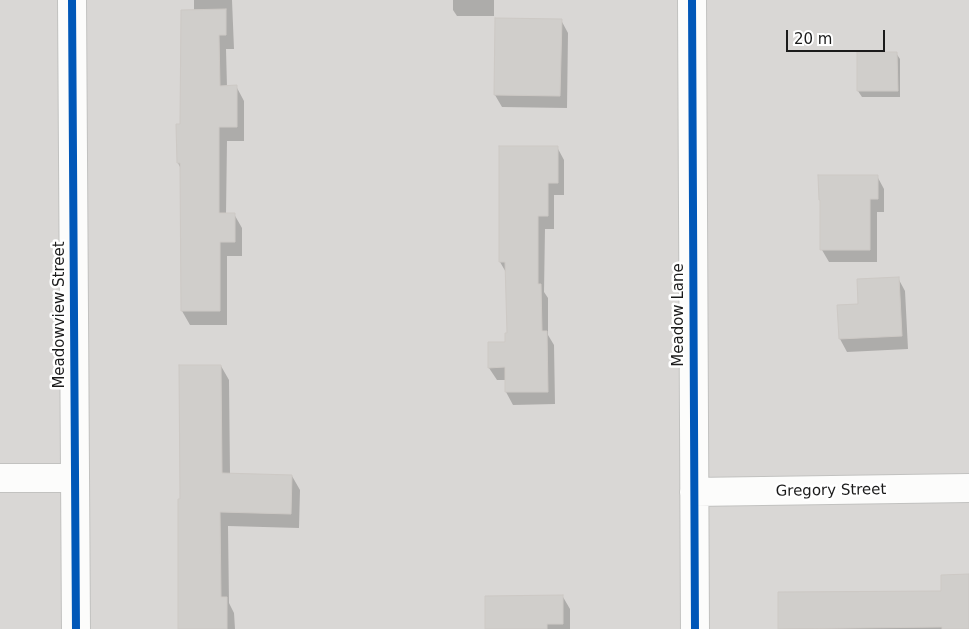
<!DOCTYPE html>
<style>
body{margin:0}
#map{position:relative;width:969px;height:629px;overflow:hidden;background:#eae8e4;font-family:"DejaVu Sans",sans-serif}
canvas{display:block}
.scale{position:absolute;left:786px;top:30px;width:99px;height:22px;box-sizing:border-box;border:2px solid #1b1b1b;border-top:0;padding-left:6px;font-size:15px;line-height:18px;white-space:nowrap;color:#1b1b1b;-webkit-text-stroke:4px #fff;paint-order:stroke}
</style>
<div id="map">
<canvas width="969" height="629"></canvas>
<div class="scale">20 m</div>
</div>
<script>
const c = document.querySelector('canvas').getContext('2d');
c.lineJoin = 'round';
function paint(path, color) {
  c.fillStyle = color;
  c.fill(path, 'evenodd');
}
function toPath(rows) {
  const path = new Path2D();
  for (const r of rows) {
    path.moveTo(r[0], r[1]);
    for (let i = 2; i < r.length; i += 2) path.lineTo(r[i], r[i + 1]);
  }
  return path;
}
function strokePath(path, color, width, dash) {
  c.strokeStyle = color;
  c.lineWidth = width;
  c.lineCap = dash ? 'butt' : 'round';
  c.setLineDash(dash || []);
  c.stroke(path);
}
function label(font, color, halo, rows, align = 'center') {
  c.font = font + ' "DejaVu Sans",sans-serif';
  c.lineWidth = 5;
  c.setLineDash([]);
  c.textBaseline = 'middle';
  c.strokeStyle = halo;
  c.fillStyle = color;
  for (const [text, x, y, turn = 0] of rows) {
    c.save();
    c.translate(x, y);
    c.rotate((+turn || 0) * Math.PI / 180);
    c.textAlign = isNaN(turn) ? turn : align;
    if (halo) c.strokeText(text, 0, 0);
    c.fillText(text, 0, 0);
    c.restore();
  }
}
paint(toPath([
 [0,0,969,0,969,629,0,629]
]), '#d9d7d5');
paint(toPath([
 [194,0,232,0,234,49,226,49,227,87,236,86,244,101,244,141,227,141,226,214,234,214,242,228,242,256,227,256,227,325,190,325,182,311,181,169,178,163,194,11],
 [453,0,494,0,494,16,457,16,453,10],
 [561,20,568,33,567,108,502,107,495,95],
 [896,53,900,59,900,97,862,97,858,91],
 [557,147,564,160,564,195,554,195,554,229,545,229,544,292,548,298,548,335,554,345,555,404,513,405,506,392,506,380,497,380,489,368,506,343,508,335,507,274,500,262],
 [877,176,884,189,884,212,877,212,877,262,829,262,822,250],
 [898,278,905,291,908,349,847,352,840,339,838,306,860,305],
 [221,366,229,380,230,474,292,476,300,490,299,528,228,526,229,603,234,613,235,629,179,629,182,501],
 [969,575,969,629,780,629,779,593,943,592],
 [563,597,570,609,570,629,486,629]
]), '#0003');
const building = toPath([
 [226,9,226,35,219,35,220,86,237,85,237,127,219,127,219,213,235,213,235,242,220,242,220,311,181,311,180,163,177,163,176,124,180,124,181,10,226,9],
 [495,18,562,19,560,96,494,95,495,18],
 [857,52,897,52,898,91,857,91,857,52],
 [499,146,558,146,558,183,548,183,548,216,538,216,538,284,541,284,542,331,547,331,548,392,505,392,505,367,488,368,488,342,505,342,505,333,507,333,505,262,499,262,499,146],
 [818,175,878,175,878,199,870,199,870,250,820,250,820,200,819,200,818,175],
 [899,277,902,336,839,339,837,305,858,304,857,279,899,277],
 [179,365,221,365,222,473,292,475,291,514,220,512,221,597,227,597,227,629,178,629,178,499,180,499,179,365],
 [969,574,969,629,942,629,942,627,778,629,778,592,941,591,941,575,969,574],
 [563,595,563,624,547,624,547,629,485,629,485,596,563,595]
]);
paint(building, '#d0cecb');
strokePath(building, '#cdc9c5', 1);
const minor = toPath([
 [72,0,76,629],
 [692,0,695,629],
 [0,478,74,478],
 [694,492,969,488]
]);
strokePath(minor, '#c2c2c0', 30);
strokePath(minor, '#fcfcfb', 28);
strokePath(toPath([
 [72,0,76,629],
 [692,0,695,629]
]), '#0057b8', 8);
label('15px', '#1b1b1b', '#fff', [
 ["Meadowview Street",60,315,-90],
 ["Meadow Lane",679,315,-90],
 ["Gregory Street",831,491,-1]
]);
</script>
